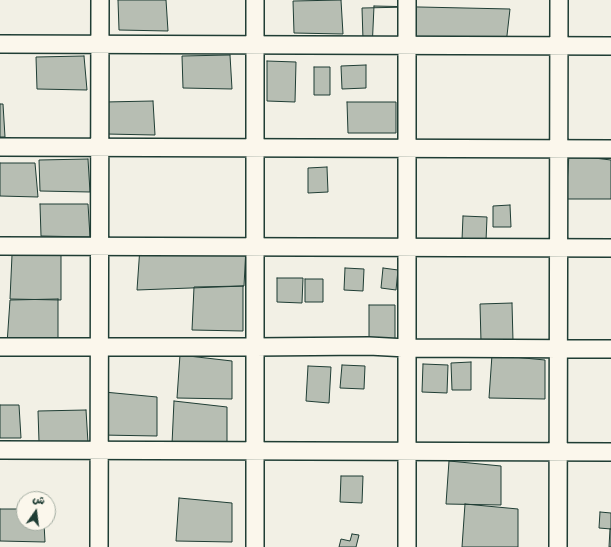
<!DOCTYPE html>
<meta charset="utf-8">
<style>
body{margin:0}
#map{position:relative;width:611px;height:547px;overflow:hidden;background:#f2f0e5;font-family:Itim,"Playpen Sans Arabic",sans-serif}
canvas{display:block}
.north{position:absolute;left:16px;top:491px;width:40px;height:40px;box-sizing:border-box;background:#fbf7ec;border:1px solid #a3ada2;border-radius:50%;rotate:14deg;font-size:11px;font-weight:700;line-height:16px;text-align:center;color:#1f3d34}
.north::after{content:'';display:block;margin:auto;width:14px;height:18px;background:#1f3d34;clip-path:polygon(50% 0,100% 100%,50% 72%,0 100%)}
</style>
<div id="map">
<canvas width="611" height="547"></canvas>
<div class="north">ش</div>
</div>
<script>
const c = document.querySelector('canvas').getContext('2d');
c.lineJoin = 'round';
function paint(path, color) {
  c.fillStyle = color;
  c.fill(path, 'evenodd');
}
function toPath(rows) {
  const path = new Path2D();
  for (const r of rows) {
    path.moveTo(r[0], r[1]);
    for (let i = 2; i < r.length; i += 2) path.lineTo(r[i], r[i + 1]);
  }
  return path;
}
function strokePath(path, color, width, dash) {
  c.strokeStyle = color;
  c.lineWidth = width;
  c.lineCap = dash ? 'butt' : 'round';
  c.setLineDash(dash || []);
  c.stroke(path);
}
const building = toPath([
 [118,0,166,0,168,31,119,30,118,0],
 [341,0,343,34,294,33,293,1,341,0],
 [374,6,510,9,505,53,372,50,374,6],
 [410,7,412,41,363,40,362,8,410,7],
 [230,55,232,89,183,88,182,56,230,55],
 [84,56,87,90,37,89,36,57,84,56],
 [267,61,296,62,295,102,267,101,267,61],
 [366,65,366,88,342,89,341,66,366,65],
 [314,67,330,67,330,95,314,95,314,67],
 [153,101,155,135,106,134,105,102,153,101],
 [347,102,396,102,396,133,348,133,347,102],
 [0,104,3,104,5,137,0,137,0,104],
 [569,155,611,160,611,199,566,199,569,155],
 [88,159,90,192,40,191,39,160,88,159],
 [0,163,35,163,38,197,0,196,0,163],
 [327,167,328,192,308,193,308,168,327,167],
 [40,204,88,204,90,237,41,236,40,204],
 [510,205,511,227,493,227,493,206,510,205],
 [463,216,487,217,486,241,462,240,463,216],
 [140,247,246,247,244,286,137,290,140,247],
 [61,254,61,300,10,299,12,255,61,254],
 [345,268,364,269,363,291,344,290,345,268],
 [383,268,398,270,396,290,381,288,383,268],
 [277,278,303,278,302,303,277,302,277,278],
 [305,279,323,279,323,302,305,302,305,279],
 [243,286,243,331,192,330,194,287,243,286],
 [58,299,58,345,7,344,10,300,58,299],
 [512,303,513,341,481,342,480,304,512,303],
 [369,305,395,305,395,343,369,343,369,305],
 [180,355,232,361,232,399,177,398,180,355],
 [492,355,545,360,545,399,489,398,492,355],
 [471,362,471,390,452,390,451,363,471,362],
 [423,364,448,365,447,393,422,392,423,364],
 [342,365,365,366,364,389,340,388,342,365],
 [308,366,331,367,329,403,306,401,308,366],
 [104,392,157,397,157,436,101,435,104,392],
 [174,401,227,407,227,445,172,444,174,401],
 [0,405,19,405,21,438,0,438,0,405],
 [86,410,88,443,39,442,38,411,86,410],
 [449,461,501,466,501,505,446,504,449,461],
 [341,476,363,476,362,503,340,502,341,476],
 [179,498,232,503,232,542,176,541,179,498],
 [465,504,518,509,518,547,462,547,465,504],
 [0,509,24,509,24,523,44,523,45,542,0,541,0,509],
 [600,512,611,513,611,529,599,528,600,512],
 [610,529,611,529,611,547,609,547,610,529],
 [352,534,359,535,356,547,339,547,341,539,350,541,352,534]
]);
paint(building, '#b7beb3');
strokePath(building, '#1f3d34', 1);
const minor = toPath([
 [0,44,611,46],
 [0,147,611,149],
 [0,246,611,248],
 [0,347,255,347,369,346,407,348,611,349],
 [0,450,611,452],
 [99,547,100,0],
 [255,547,255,0],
 [407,547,407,0],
 [558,547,559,0]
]);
strokePath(minor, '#1f3d34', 20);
strokePath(minor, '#fbf7ec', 17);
</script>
